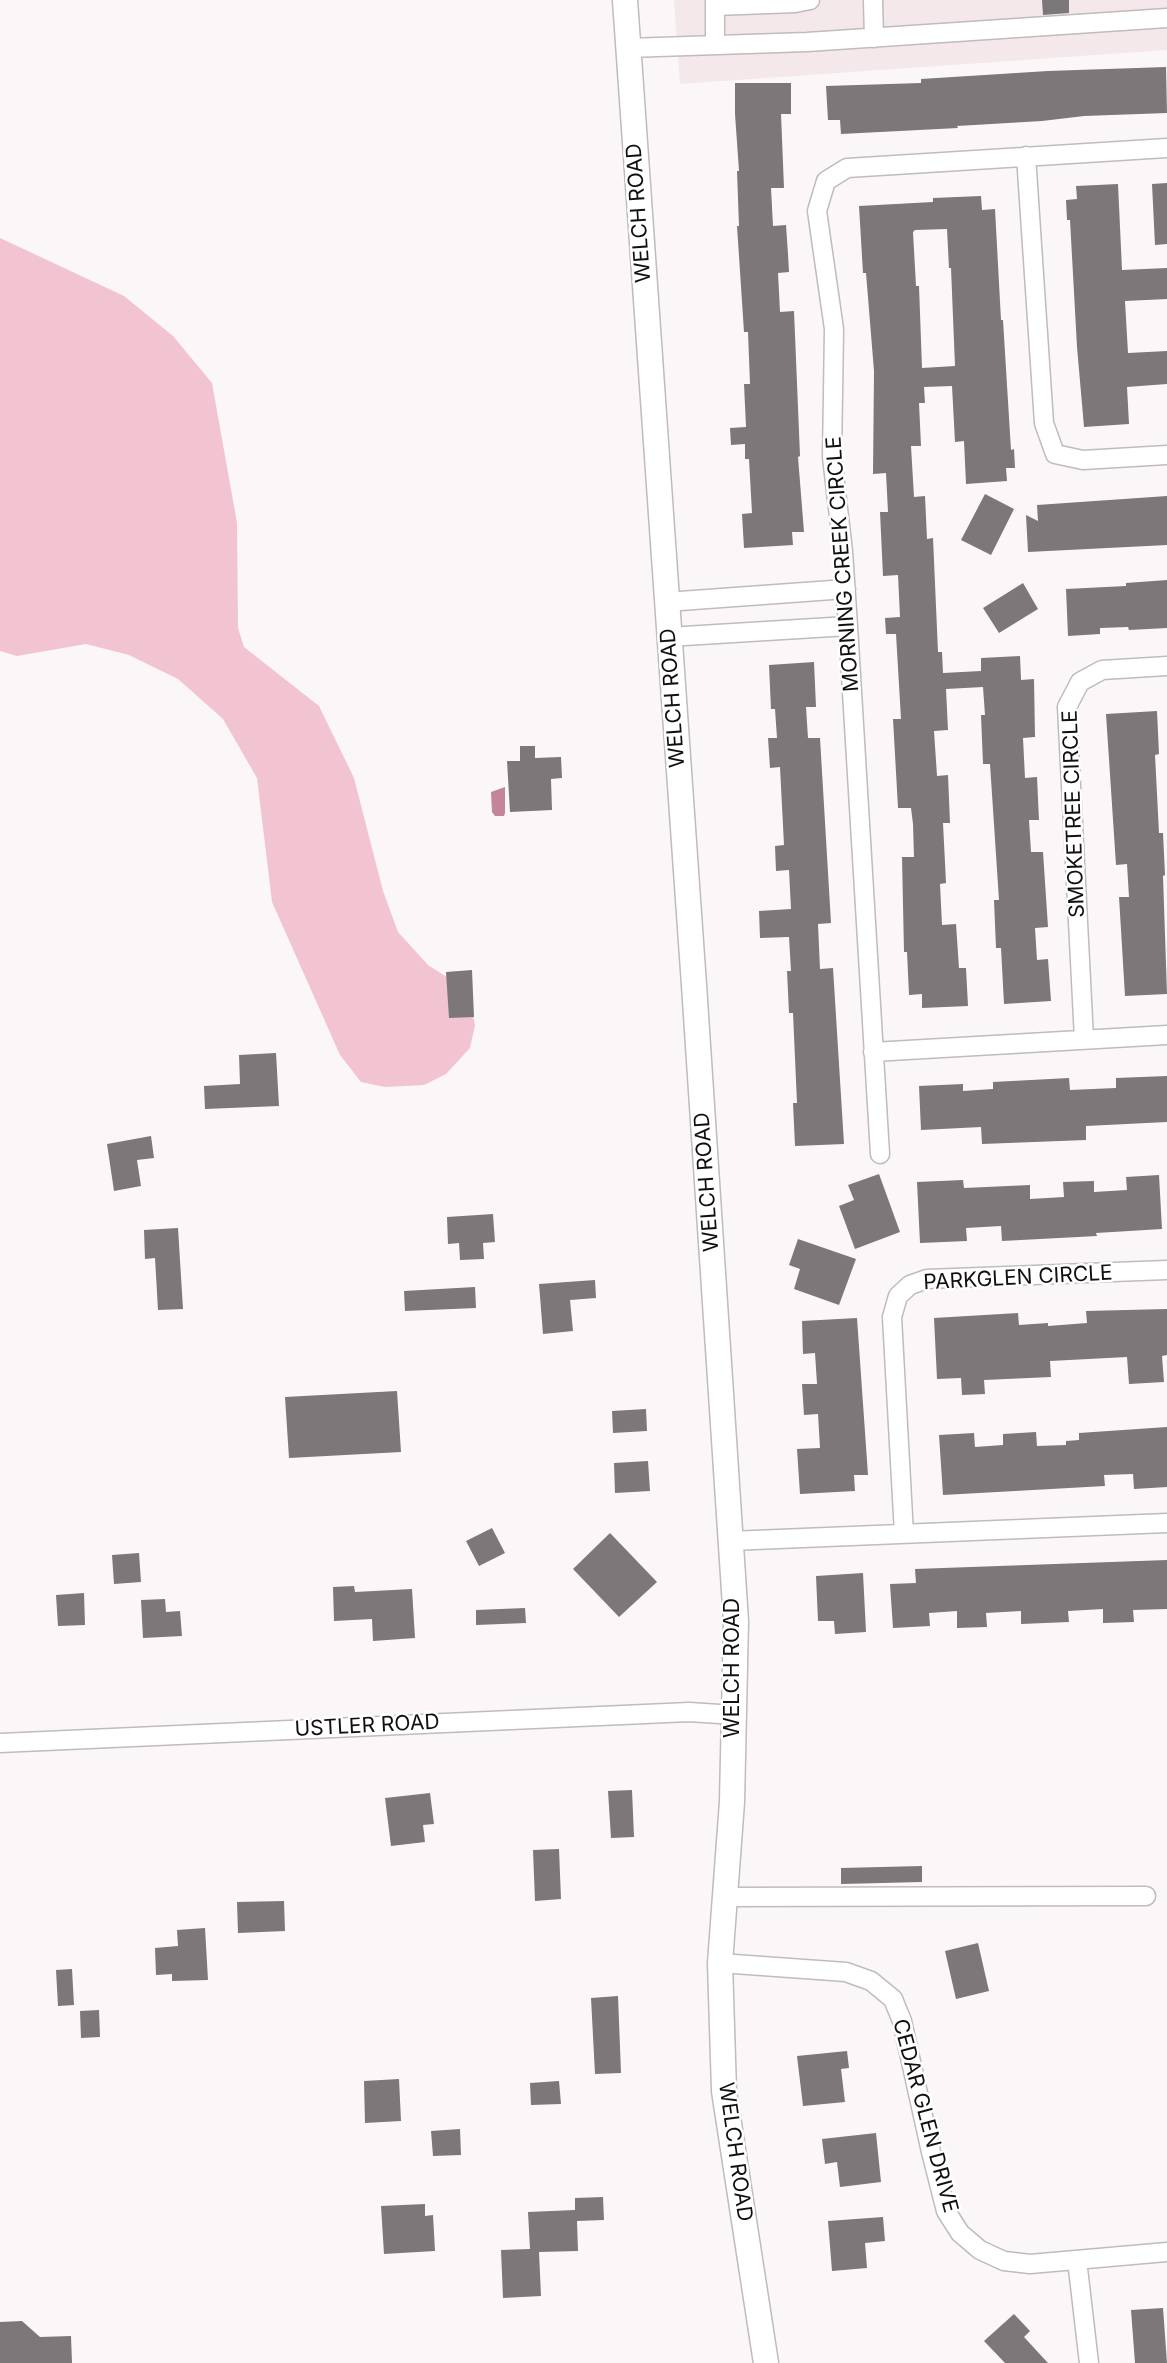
<!DOCTYPE html>
<style>
body{margin:0}
canvas{display:block;background:#fbf6f8}
</style>
<canvas width="1167" height="2363"></canvas>
<script>
const c = document.querySelector('canvas').getContext('2d');
c.lineJoin = 'round';
function paint(path, color) {
  c.fillStyle = color;
  c.fill(path, 'evenodd');
}
function toPath(rows) {
  const path = new Path2D();
  for (const r of rows) {
    path.moveTo(r[0], r[1]);
    for (let i = 2; i < r.length; i += 2) path.lineTo(r[i], r[i + 1]);
  }
  return path;
}
function strokePath(path, color, width, dash) {
  c.strokeStyle = color;
  c.lineWidth = width;
  c.lineCap = dash ? 'butt' : 'round';
  c.setLineDash(dash || []);
  c.stroke(path);
}
function label(font, color, halo, rows, align = 'center') {
  c.font = font + ' Inter,sans-serif';
  c.lineWidth = 5;
  c.setLineDash([]);
  c.textBaseline = 'middle';
  c.strokeStyle = halo;
  c.fillStyle = color;
  for (const [text, x, y, turn = 0] of rows) {
    c.save();
    c.translate(x, y);
    c.rotate((+turn || 0) * Math.PI / 180);
    c.textAlign = isNaN(turn) ? turn : align;
    if (halo) c.strokeText(text, 0, 0);
    c.fillText(text, 0, 0);
    c.restore();
  }
}
paint(toPath([
 [674,0,1167,0,1167,50,680,84]
]), '#f5e8eb');
paint(toPath([
 [0,238,124,296,173,336,212,383,237,523,238,628,244,647,319,706,354,778,383,891,398,932,428,965,467,990,475,1025,470,1048,446,1074,424,1085,385,1087,361,1082,340,1055,272,902,257,778,223,719,178,679,129,655,86,644,17,656,0,651]
]), '#f2c4d1');
paint(toPath([
 [505,787,505,813,504,816,495,816,492,812,491,792]
]), '#c38598');
paint(toPath([
 [1042,0,1069,0,1069,13,1043,15],
 [1166,67,1167,113,1084,116,1042,121,957,126,958,128,841,134,840,120,828,120,826,86,921,83,921,79,1048,71],
 [735,83,791,83,791,114,781,114,784,188,771,188,773,226,786,225,788,254,789,272,778,273,780,312,794,311,800,456,798,457,804,532,792,532,793,545,744,548,742,514,752,513,749,459,745,459,745,444,731,445,730,428,746,427,744,384,750,384,748,332,744,332,737,226,739,226,737,171,739,171,735,114],
 [1167,183,1167,244,1155,245,1152,184],
 [1118,184,1122,270,1167,268,1167,299,1125,301,1128,353,1167,351,1167,384,1127,387,1129,424,1084,427,1077,347,1070,220,1067,220,1066,200,1077,199,1076,186],
 [981,196,982,210,995,209,1001,320,1003,320,1011,450,1014,449,1015,468,1006,468,1007,481,966,484,964,441,955,442,952,386,924,387,925,403,919,403,921,446,911,446,914,497,925,496,927,539,933,538,938,652,942,652,943,673,981,671,981,658,1020,656,1021,680,1034,679,1035,737,1023,738,1025,778,1037,777,1039,820,1029,820,1031,852,1043,852,1048,927,1035,928,1037,960,1048,959,1051,1001,1004,1004,1001,948,996,948,994,900,999,900,990,764,983,764,981,715,985,715,983,687,946,689,948,730,934,731,937,776,948,775,950,823,943,823,946,883,940,884,942,925,956,924,959,968,966,968,968,1006,922,1008,922,994,909,995,907,952,904,952,902,857,914,857,913,824,911,808,898,808,893,719,901,719,896,634,886,634,885,618,900,617,898,575,883,576,880,512,888,512,886,473,873,474,874,371,866,273,863,273,859,206,933,202,933,198],
 [947,229,949,268,951,268,955,366,922,368,919,286,916,286,913,232,915,230],
 [985,494,1014,509,991,555,961,540],
 [1167,496,1167,545,1028,552,1026,515,1038,521,1037,505],
 [1167,580,1167,628,1129,630,1128,627,1100,628,1100,634,1068,636,1066,589,1126,586,1126,583],
 [1023,583,1038,609,999,633,983,608],
 [814,662,816,707,806,707,808,738,820,738,831,923,818,924,820,969,833,968,844,1144,795,1146,793,1103,797,1103,793,1013,789,1013,787,971,791,971,789,937,760,938,759,911,791,909,789,870,776,871,775,846,784,845,780,767,770,768,768,738,777,738,775,709,771,709,769,665],
 [1157,711,1159,754,1155,755,1159,833,1163,833,1165,875,1163,876,1167,994,1125,996,1119,897,1129,897,1127,864,1116,865,1106,714],
 [520,746,535,746,535,758,561,757,562,778,551,779,552,810,510,812,507,761,520,761],
 [472,970,474,1017,449,1018,446,972],
 [276,1053,279,1106,205,1109,204,1086,240,1084,239,1055],
 [1167,1076,1167,1122,1086,1126,1086,1140,982,1144,981,1127,921,1130,919,1086,963,1084,963,1091,993,1089,993,1082,1069,1078,1070,1090,1116,1088,1116,1078],
 [151,1136,154,1158,137,1160,141,1186,114,1191,107,1144],
 [879,1174,900,1232,855,1249,839,1206,854,1200,848,1185],
 [1159,1175,1162,1229,1096,1233,1097,1236,1002,1241,1001,1226,966,1228,967,1241,920,1243,917,1182,963,1180,964,1188,1030,1185,1030,1199,1064,1197,1063,1182,1094,1181,1094,1192,1127,1190,1126,1177],
 [493,1214,495,1242,483,1243,484,1259,460,1260,459,1243,448,1244,447,1217],
 [178,1228,183,1309,158,1310,155,1258,145,1259,144,1230],
 [798,1239,856,1259,839,1305,794,1289,800,1269,789,1265],
 [595,1280,596,1298,570,1300,573,1331,543,1334,539,1284],
 [475,1287,476,1308,405,1311,404,1291],
 [1167,1309,1167,1355,1162,1356,1164,1382,1129,1384,1127,1357,1050,1361,1051,1377,984,1380,985,1394,962,1395,961,1378,937,1379,934,1318,1018,1313,1019,1325,1048,1323,1048,1326,1087,1323,1086,1311],
 [857,1318,868,1475,854,1475,855,1491,800,1494,797,1449,820,1448,818,1414,804,1415,802,1384,817,1384,815,1353,803,1354,802,1321],
 [397,1391,401,1452,289,1458,285,1397],
 [646,1409,647,1431,613,1433,612,1411],
 [1167,1427,1167,1487,1134,1489,1133,1474,1104,1475,1105,1486,943,1495,939,1435,974,1433,975,1447,1003,1445,1003,1434,1036,1432,1037,1446,1066,1445,1066,1441,1079,1440,1079,1433],
 [648,1461,650,1491,615,1493,614,1463],
 [492,1528,505,1553,479,1566,466,1541],
 [610,1533,657,1582,619,1617,573,1569],
 [139,1553,141,1582,114,1584,112,1555],
 [1167,1560,1167,1609,1133,1610,1134,1622,1103,1623,1103,1609,1068,1611,1069,1622,1021,1624,1021,1611,986,1613,987,1627,957,1628,957,1611,929,1613,930,1626,893,1628,890,1584,916,1583,915,1569],
 [863,1573,866,1632,835,1634,834,1621,818,1621,816,1576],
 [354,1586,355,1592,412,1589,415,1638,373,1641,372,1619,334,1621,333,1587],
 [84,1593,85,1625,58,1626,56,1595],
 [165,1599,166,1612,180,1611,182,1636,143,1638,141,1600],
 [525,1608,526,1623,476,1625,476,1610],
 [632,1790,634,1837,611,1838,608,1791],
 [430,1793,434,1824,423,1825,425,1842,391,1846,385,1798],
 [559,1849,561,1899,535,1901,533,1850],
 [922,1866,922,1882,841,1884,841,1868],
 [284,1901,285,1931,238,1933,237,1902],
 [205,1928,208,1980,172,1981,172,1974,156,1975,155,1948,178,1946,177,1930],
 [978,1943,989,1991,956,1999,945,1951],
 [72,1969,74,2005,58,2006,56,1970],
 [618,1996,621,2073,595,2074,591,1998],
 [99,2010,100,2037,81,2038,80,2011],
 [847,2051,849,2068,841,2069,845,2102,803,2106,797,2056],
 [399,2079,401,2121,365,2123,364,2081],
 [559,2081,561,2104,531,2105,530,2083],
 [460,2129,461,2155,433,2156,431,2131],
 [876,2133,881,2182,840,2187,837,2162,825,2164,822,2139],
 [603,2197,604,2220,577,2221,578,2251,539,2252,541,2296,503,2298,501,2250,530,2249,528,2212,575,2210,575,2198],
 [425,2204,425,2216,433,2215,435,2251,384,2254,381,2206],
 [883,2217,885,2241,865,2243,867,2268,832,2271,828,2221],
 [1163,2308,1167,2363,1135,2363,1131,2310],
 [1014,2314,1030,2331,1024,2337,1048,2363,1005,2363,984,2341],
 [22,2321,40,2337,71,2336,72,2363,0,2363,0,2322]
]), '#7c7778');
const minor = toPath([
 [715,0,715,45],
 [873,0,874,38],
 [715,6,795,3,810,0],
 [628,48,807,42,1167,18],
 [1026,156,1044,423,1055,454,1083,460,1167,455],
 [666,602,846,589],
 [668,637,848,626],
 [1084,1039,1067,707,1080,682,1102,670,1167,666],
 [873,1052,1167,1035],
 [880,1154,848,626,843,551,832,457,834,329,817,211,826,181,847,168,1167,148],
 [904,1534,892,1317,898,1296,910,1285,927,1279,1167,1270],
 [730,1541,1167,1523],
 [0,1743,689,1712,735,1715],
 [723,1897,1146,1896],
 [720,1963,846,1972,871,1981,893,1999,902,2021,931,2152,946,2211,960,2233,980,2250,1004,2261,1030,2264,1167,2252],
 [1077,2260,1089,2363]
]);
const major = toPath([
 [625,0,694,985,736,1621,732,1802,720,1963,724,2091,766,2363]
]);
strokePath(minor, '#c0bbbc', 21);
strokePath(major, '#c0bbbc', 27);
strokePath(minor, '#fff', 18);
strokePath(major, '#fff', 24);
label('21px', '#110f0f', '#fff', [
 ["WELCH ROAD",639,213,-94],
 ["MORNING CREEK CIRCLE",843,564,-94],
 ["WELCH ROAD",673,698,-94],
 ["SMOKETREE CIRCLE",1074,814,-92],
 ["WELCH ROAD",707,1182,-94],
 ["PARKGLEN CIRCLE",1018,1278,-3],
 ["WELCH ROAD",733,1668,-90],
 ["USTLER ROAD",367,1726,-3],
 ["CEDAR GLEN DRIVE",925,2116,75],
 ["WELCH ROAD",735,2152,82]
]);
</script>
